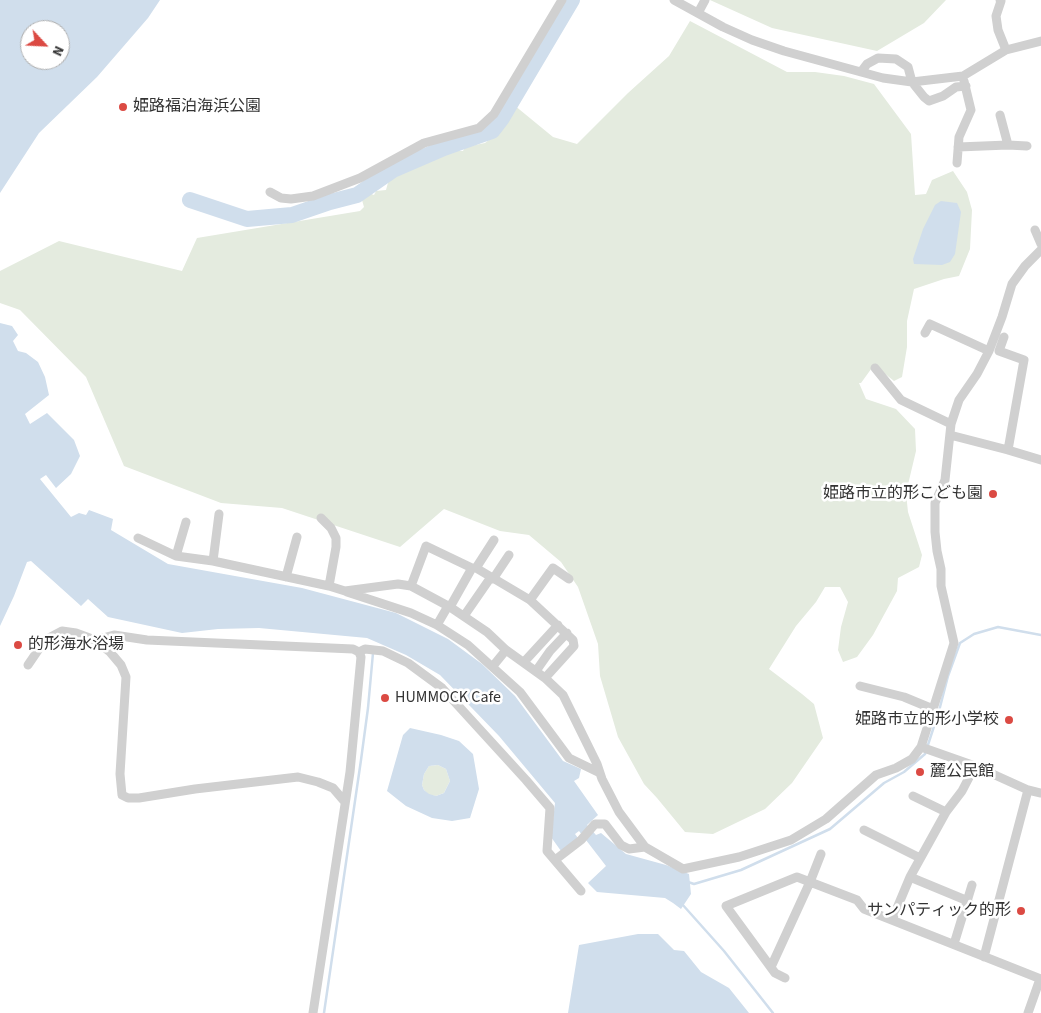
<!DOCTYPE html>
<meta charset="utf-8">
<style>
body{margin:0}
#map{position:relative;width:1041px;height:1013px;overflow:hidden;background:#fff;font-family:"Source Sans 3",sans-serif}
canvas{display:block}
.north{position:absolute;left:20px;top:20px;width:50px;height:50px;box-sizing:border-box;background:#fff;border:1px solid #adadad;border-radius:50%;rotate:115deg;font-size:14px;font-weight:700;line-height:20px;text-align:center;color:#333}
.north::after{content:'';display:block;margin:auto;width:18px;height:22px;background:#db4a43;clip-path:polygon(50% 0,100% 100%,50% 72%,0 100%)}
</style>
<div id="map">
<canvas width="1041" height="1013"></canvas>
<div class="north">N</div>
</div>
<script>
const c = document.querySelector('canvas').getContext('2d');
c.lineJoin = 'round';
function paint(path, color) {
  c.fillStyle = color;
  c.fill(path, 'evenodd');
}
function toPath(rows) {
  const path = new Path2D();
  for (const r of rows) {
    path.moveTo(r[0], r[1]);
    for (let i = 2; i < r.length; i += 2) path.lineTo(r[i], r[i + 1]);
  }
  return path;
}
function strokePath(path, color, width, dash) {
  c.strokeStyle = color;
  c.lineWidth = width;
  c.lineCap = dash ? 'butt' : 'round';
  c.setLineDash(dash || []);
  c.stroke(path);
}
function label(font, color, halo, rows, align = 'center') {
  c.font = font + ' "Source Sans 3","Noto Sans JP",sans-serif';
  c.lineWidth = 5;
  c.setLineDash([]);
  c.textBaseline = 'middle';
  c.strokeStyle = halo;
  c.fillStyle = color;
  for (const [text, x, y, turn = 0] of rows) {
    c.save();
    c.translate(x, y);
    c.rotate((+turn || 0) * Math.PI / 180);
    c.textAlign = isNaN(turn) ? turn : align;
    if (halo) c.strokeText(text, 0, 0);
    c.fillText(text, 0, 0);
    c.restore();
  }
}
paint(toPath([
 [710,0,946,0,924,23,877,51,772,28],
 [690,21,787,72,815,72,844,76,874,84,911,134,915,195,926,194,932,180,953,171,967,192,972,210,970,249,959,276,944,279,914,289,907,321,907,347,902,377,894,381,874,365,861,383,859,383,866,399,896,409,915,429,916,451,906,493,908,512,922,555,919,567,898,578,897,591,873,635,857,657,843,662,838,650,841,627,848,602,840,587,825,587,816,602,796,626,769,669,802,694,814,704,823,738,792,783,765,809,713,834,685,832,657,798,644,784,618,737,600,676,598,644,578,587,561,562,529,535,500,531,444,509,400,547,282,508,221,503,124,466,86,377,20,310,0,303,0,271,59,241,182,271,197,238,360,211,364,207,362,200,364,196,369,193,374,195,376,191,386,190,389,179,400,169,410,167,425,159,439,156,441,153,448,152,455,149,459,151,463,151,465,147,485,143,495,135,514,105,553,137,577,144,628,93,669,56],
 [438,765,446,769,450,781,444,793,436,796,429,795,424,790,422,785,424,774,429,766]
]), '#e4ebdf');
paint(toPath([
 [0,0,160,0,148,18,97,77,39,133,0,193],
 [30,30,60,30,60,60,30,60],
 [941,201,957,203,961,212,955,254,950,262,942,265,914,264,913,259,923,229,935,205],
 [0,323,12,326,18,335,13,341,18,351,26,353,38,362,45,377,49,395,25,414,30,424,47,413,74,440,80,456,71,474,56,488,46,475,40,479,71,517,79,513,86,515,89,510,113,519,111,530,168,564,302,588,396,613,448,639,482,664,515,696,563,761,581,769,579,778,574,781,598,815,587,825,596,835,601,833,626,854,666,865,689,874,691,894,681,909,673,903,665,898,597,892,588,883,606,866,579,831,575,834,578,838,561,851,551,837,555,803,499,736,440,675,406,655,367,638,259,628,218,629,182,633,108,617,88,599,81,606,31,561,27,562,14,596,0,626],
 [410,728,441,735,459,741,473,754,479,789,470,818,452,821,432,818,406,806,387,791,403,735],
 [438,765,446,769,450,781,444,793,436,796,429,794,424,790,422,785,424,774,429,766],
 [638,934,658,934,674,950,684,951,701,972,729,988,749,1013,568,1013,579,945]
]), '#d0deec');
strokePath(toPath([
 [688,882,694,884,741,870,830,829,884,783,904,772,925,754,939,711,948,676,960,643,974,634,998,627,1041,635],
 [682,904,724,951,773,1013],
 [324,1013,361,760,368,708,373,653]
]), '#d0deec', 2.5);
strokePath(toPath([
 [190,200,247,219,292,215,330,202,357,195,393,170,444,148,492,131,502,118,572,0]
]), '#d0deec', 16);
strokePath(toPath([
 [674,0,723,27,752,40,784,51,883,78,912,82,963,76,1006,50,1041,41],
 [1000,0,1001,1,996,16,998,30,1006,50],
 [698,13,705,0],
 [861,72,867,64,878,58,896,59,908,67,912,82,924,97,929,101,943,96,956,87,966,86],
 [1000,115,1008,145],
 [958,147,1008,145,1027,146],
 [957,163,959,137,971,110,964,81],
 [270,192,281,198,291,199,313,196,360,178,424,143,479,128,494,114,562,0],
 [1035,230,1041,244],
 [925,333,930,324,989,351],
 [1004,337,999,351,1024,360,1008,450],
 [875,368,901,400,951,424],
 [950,435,1008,450,1041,460],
 [321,518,331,528,336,538,336,547,329,586],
 [138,538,176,556,213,561,329,586,345,591,398,584,411,586,450,607,487,632,506,650,545,678,563,695,597,764,602,779,619,812,645,847,683,869,739,857,791,840,826,819,876,775,896,768,912,759,921,747,954,643,941,586,941,569,937,551,935,532,935,503,945,480,951,424,959,400,977,374,989,351,1002,317,1012,284,1025,266,1041,250],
 [176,556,186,522],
 [213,561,219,514],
 [476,568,494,540],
 [286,577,297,537],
 [493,579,509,555],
 [411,586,426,546,472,568,476,568,530,600,573,640,574,646,545,678],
 [347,592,411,613,437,625,468,645,520,692,569,758,600,773],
 [530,600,553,568,569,579],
 [450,607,472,568],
 [464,616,491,577],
 [437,625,448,606],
 [95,640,114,635,147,640,353,649,359,652,361,657,350,772,313,1013],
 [359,652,365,649,383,651,408,663,442,688,526,780,550,808,547,851,581,891],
 [524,662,558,625],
 [28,665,45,640,62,631,76,633,95,640,110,652,121,665,126,677,120,774,122,795,128,798,139,798,195,789,298,777,318,782,333,788,345,802],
 [493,666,506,650],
 [536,671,550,651,567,633],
 [860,686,904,697,933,709],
 [921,747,975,766,1028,790,1041,793],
 [913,796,946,812],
 [864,830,920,858],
 [555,860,581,840,595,824,605,824,621,845,629,849,645,847],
 [910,877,946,812,962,791,975,766],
 [892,920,910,877,968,901],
 [954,944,972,885],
 [984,957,1028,790],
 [771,967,810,882,821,854],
 [785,978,775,973,726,906,797,877,857,900,864,909,1041,979],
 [1028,1013,1040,979]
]), '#d0d0d0', 9);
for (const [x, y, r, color] of [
 [123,107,5,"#db4a43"],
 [993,494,5,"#db4a43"],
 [18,645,5,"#db4a43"],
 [385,698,5,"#db4a43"],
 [1009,720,5,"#db4a43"],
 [920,772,5,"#db4a43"],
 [1021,911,5,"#db4a43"]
]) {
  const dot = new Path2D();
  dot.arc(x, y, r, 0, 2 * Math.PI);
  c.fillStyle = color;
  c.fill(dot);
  strokePath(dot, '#fff', 2);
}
label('16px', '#333', '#fff', [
 ["姫路福泊海浜公園",133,107],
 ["姫路市立的形こども園",983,494,"right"],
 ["的形海水浴場",28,645],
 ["HUMMOCK Cafe",395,698],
 ["姫路市立的形小学校",999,720,"right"],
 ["麓公民館",930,772],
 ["サンパティック的形",1011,911,"right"]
], 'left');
</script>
